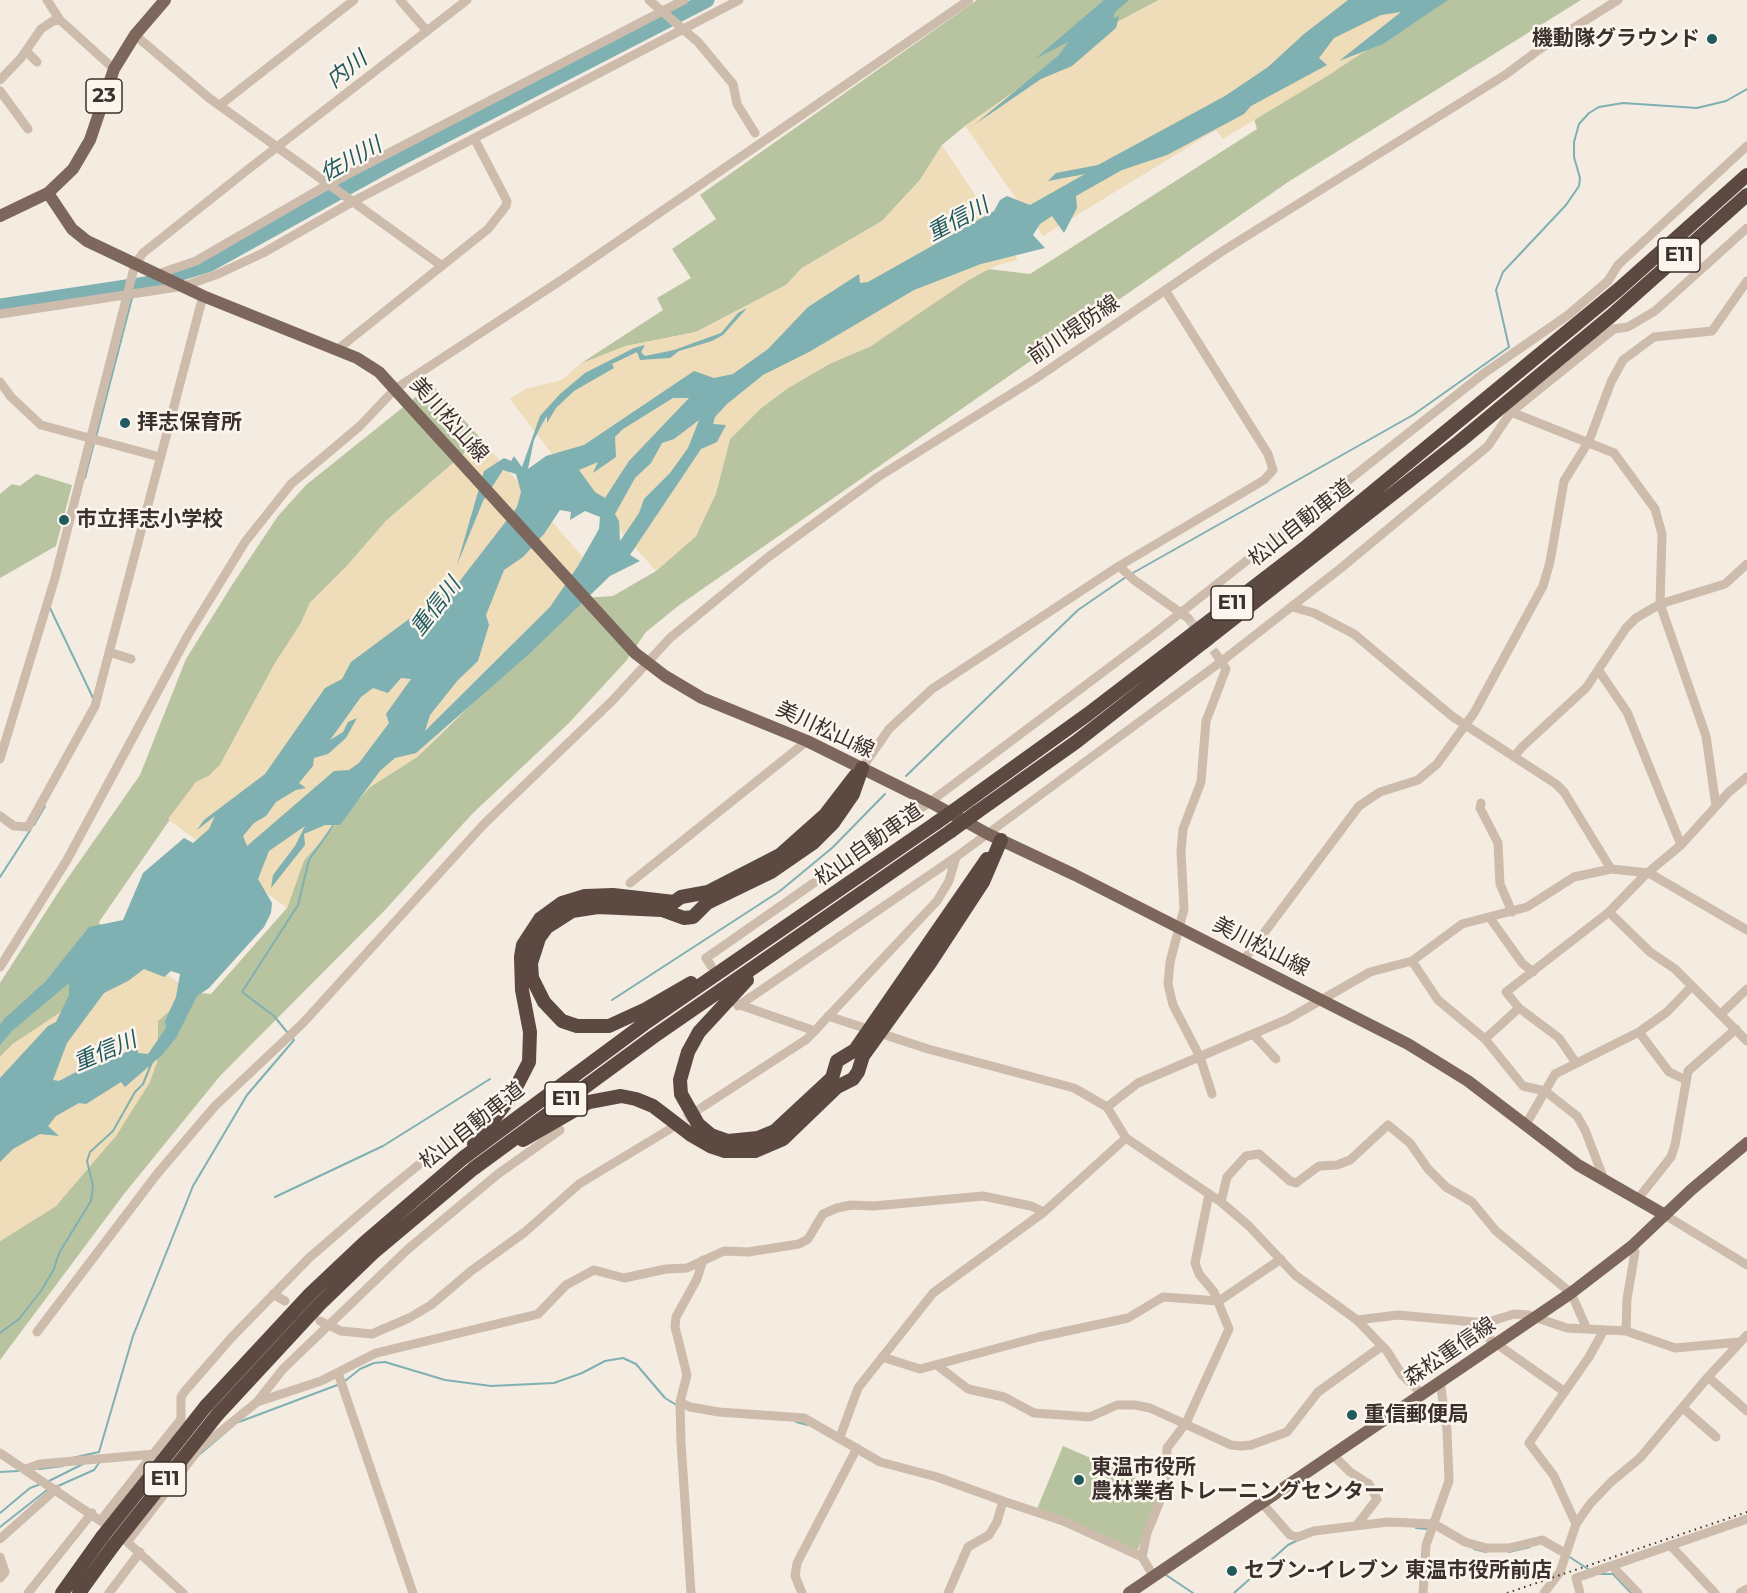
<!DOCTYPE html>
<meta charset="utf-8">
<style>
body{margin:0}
canvas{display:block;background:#f4ebe1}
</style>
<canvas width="1747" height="1593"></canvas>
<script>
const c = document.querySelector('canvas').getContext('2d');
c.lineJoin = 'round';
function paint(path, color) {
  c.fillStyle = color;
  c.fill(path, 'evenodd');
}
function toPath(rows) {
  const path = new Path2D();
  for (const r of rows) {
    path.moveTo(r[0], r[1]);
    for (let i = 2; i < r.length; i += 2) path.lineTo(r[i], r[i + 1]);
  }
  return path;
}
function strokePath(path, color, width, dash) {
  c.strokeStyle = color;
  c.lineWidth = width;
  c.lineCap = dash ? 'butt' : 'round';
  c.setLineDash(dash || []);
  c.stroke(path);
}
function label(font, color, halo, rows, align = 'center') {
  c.font = font + ' Montserrat,"Noto Sans JP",sans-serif';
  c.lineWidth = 5;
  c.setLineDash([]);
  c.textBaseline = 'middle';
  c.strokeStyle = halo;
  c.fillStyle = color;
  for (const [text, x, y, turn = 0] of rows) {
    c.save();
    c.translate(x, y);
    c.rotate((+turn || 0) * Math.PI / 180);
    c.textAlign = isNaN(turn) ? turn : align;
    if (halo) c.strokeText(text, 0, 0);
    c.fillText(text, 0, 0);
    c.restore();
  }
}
paint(toPath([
 [977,0,1159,0,1104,29,965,126,942,145,920,180,882,221,802,268,786,285,696,332,626,346,580,364,663,310,657,298,691,278,672,249,716,219,700,195],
 [1425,0,1581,0,1288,182,678,606,646,632,626,661,569,723,472,814,386,909,220,1076,124,1194,0,1360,0,1241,56,1206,157,1063,158,1021,190,992,211,994,287,908,304,860,370,787,417,757,438,737,491,685,569,599,613,596,656,571,696,536,716,493,730,439,761,408,788,388,829,364,871,346,943,295,988,269,1030,274,1257,129,1254,119,1365,51],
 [432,384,481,439,386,521,346,567,310,603,301,623,274,665,220,765,209,776,196,782,99,922,105,939,82,998,13,1044,0,1057,0,983,63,885,140,775,186,659,234,582,278,516,306,485],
 [36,474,72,485,56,546,0,578,0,494,12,484,20,486],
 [1063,1446,1162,1489,1137,1551,1037,1509]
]), '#b8c4a0');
paint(toPath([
 [1159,0,1425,0,1365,51,1329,75,1223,139,1216,130,1043,236,965,126,1104,29],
 [942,145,1018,260,998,265,973,277,871,346,829,364,788,388,761,408,730,439,716,493,696,536,656,571,552,454,510,399,525,389,562,380,580,364,626,346,696,332,786,285,802,268,882,221,920,180],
 [481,439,598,575,417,757,370,787,304,860,287,908,168,819,196,782,209,776,220,765,274,665,301,623,310,603,346,567,386,521],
 [99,922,190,992,158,1021,157,1062,150,1082,116,1136,56,1206,0,1241,0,1057,13,1044,82,998,105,939]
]), '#efdcb8');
paint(toPath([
 [1104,0,1129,0,1115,12,1113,18,1119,16,1116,28,1072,66,1041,79,974,125,1059,55,1068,42,1035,59],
 [1348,0,1448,0,1383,44,1339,61,1401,12,1381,15,1334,38,1319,58,1327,65,1251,106,1244,114,1167,155,1122,170,1076,196,1077,208,1064,233,1052,216,1040,224,1033,235,1045,248,981,264,914,290,809,352,763,375,727,404,715,417,713,424,726,425,717,442,701,449,630,555,640,561,610,576,528,655,416,753,395,758,380,771,340,825,325,825,304,834,305,845,271,888,273,875,295,846,305,826,269,851,258,879,272,903,271,913,264,927,209,988,197,996,176,1038,162,1055,125,1087,121,1082,86,1104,79,1103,56,1116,48,1126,59,1136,40,1134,13,1149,0,1162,0,1078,48,1026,56,1022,69,995,69,983,12,1031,0,1045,0,1025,4,1019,45,982,89,927,123,920,143,873,184,838,193,843,209,829,215,816,197,830,204,820,265,774,325,688,342,679,351,662,459,582,517,507,521,492,516,474,503,470,483,501,457,565,484,471,504,458,511,461,514,456,522,467,540,416,560,394,585,373,634,348,645,345,641,352,645,356,674,350,721,333,738,313,747,308,723,335,712,341,679,351,670,358,640,360,637,352,612,364,614,368,574,391,556,408,547,423,547,416,542,424,534,440,528,469,546,456,584,445,694,371,714,378,733,374,768,349,808,307,859,274,860,283,868,282,994,211,1000,200,1007,196,1030,205,1085,174,1048,181,1056,173,1098,165,1225,96,1268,67,1304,34],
 [673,398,689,398,629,461,605,498,595,492,579,470,598,462,593,473,616,457,615,437,623,429],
 [699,420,688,448,670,473,644,499,639,513,620,541,619,521,615,514,635,478,651,463,662,443,674,439],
 [560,510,571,512,570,520,585,511,600,517,599,529,578,566,550,607,425,731,430,715,458,680,478,661,489,625,486,615,504,570,523,557,544,534],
 [401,678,411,679,386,714,389,723,359,763,349,770,334,771,247,846,243,836,254,823,266,816,276,802,296,790,306,788,299,783,313,766,314,758,328,754,346,738,357,718,348,722,343,732,330,740,361,697,373,688,388,693],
 [144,969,164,977,171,971,180,974,176,997,165,1021,166,1028,148,1054,138,1053,138,1046,112,1059,91,1064,59,1081,53,1080,67,1043,104,993,128,981]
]), '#7fb0b2');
strokePath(toPath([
 [96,437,132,298],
 [85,478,94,443],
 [1131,574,1413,415,1509,347,1496,290,1503,272,1566,205,1579,186,1580,178,1574,157,1574,142,1579,124,1589,113,1599,107,1623,103,1697,108,1726,101,1747,89],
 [50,608,94,700],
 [906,776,1078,610,1126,577],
 [34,825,45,806],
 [0,877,31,829],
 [612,1000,780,891,832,848,885,794],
 [287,1032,274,1016,242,992,298,905,309,860,335,823],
 [275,1197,383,1146,490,1079],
 [0,1333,19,1319,41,1291,54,1269,59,1253,91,1201,93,1186,87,1161,90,1152,113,1131,135,1092,143,1084,152,1062],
 [345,1381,360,1369,374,1363,385,1362,445,1380,491,1386,554,1383,582,1373,605,1361,623,1358,636,1364,665,1398,678,1406],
 [239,1422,340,1384],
 [796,1422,808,1425],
 [200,1454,234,1425],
 [72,1458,99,1452,133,1336,193,1186,247,1095,294,1040,291,1036],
 [39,1469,63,1466],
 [0,1472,18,1471],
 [47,1482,83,1464],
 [58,1486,94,1470,99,1463],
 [0,1513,30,1488,41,1484],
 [0,1527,47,1490],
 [1416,1528,1428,1529],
 [1474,1549,1486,1552],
 [1509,1552,1530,1547],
 [1568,1556,1591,1571],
 [1595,1574,1613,1574,1631,1593],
 [1166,1575,1193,1593],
 [1234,1593,1288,1545,1298,1540]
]), '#7fb0b2', 2);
strokePath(toPath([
 [0,306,146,284,210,264,399,159,707,0]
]), '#7fb0b2', 15);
strokePath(toPath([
 [1188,618,1216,654],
 [674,1126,704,1106]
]), '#cfc6bd', 9, [9, 4.5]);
strokePath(toPath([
 [47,0,60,20,114,69],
 [400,0,427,31],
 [649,0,698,42,733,84,737,104,755,133],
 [135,35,209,98,442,266],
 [26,51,37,62],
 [0,80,21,58,41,29,53,21,60,20],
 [0,91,28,129],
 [220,105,354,0],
 [158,274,196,261,329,184,684,0],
 [0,314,184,286,218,274,263,253,352,202,739,0],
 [338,349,488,229,506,206,507,201,474,138],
 [0,382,11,397,41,425,160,457],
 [1511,412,1614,453,1655,509,1662,534,1660,604,1706,736,1716,806],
 [1119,566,1134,580,1188,618],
 [1292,607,1314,613,1354,634,1453,717,1556,784,1564,792,1611,869],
 [109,652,131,659],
 [1599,671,1627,712,1681,845],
 [1514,757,1522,747,1586,688,1626,628,1636,618,1660,604,1725,584,1747,564],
 [0,759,55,578,135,264,143,253,246,171,467,0],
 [862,768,889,729,932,689,1119,566,1264,480,1273,470,1268,454,1165,290],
 [1481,803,1480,808,1498,843,1500,884,1512,912],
 [0,816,14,826,28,827,95,706,203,296],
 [630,883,807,741],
 [1609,912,1650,952,1675,969,1692,986],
 [1490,918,1522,963,1533,972],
 [1243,961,1359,806,1380,792,1418,780,1437,764,1474,713,1543,586,1550,562,1564,481,1589,441,1611,382,1623,360,1654,337,1712,331,1747,281],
 [1412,961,1438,1000,1485,1039,1523,1086,1545,1091,1577,1116,1585,1130,1605,1182],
 [711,966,706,958,930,802,1155,633,1483,374,1568,315,1608,281,1618,265,1747,146],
 [0,967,67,860,188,635,245,542,291,484,360,426,395,389,563,279,969,0],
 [737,1004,815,1031],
 [738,1006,956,857,1222,661,1341,568,1488,446,1511,412,1614,329,1628,327,1655,311,1747,228],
 [1721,1014,1747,989],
 [828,1016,928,1049,1074,1088,1107,1107,1126,1138,1221,1202,1249,1226,1295,1275,1357,1320,1398,1315,1485,1323,1514,1314,1528,1315,1567,1328,1626,1331,1675,1348,1740,1342],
 [1639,1032,1669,1072,1684,1079],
 [1253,1034,1276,1059],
 [1485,1039,1519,1008],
 [1576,1063,1559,1038,1519,1008,1506,992,1609,912,1645,875,1681,845,1729,792,1747,777],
 [1212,1094,1200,1057,1173,1005,1168,984,1170,962,1184,909,1181,852,1183,829,1201,782,1206,721,1226,669,1216,654],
 [704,1106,807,1039,937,901,949,881,956,857],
 [1107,1107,1138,1083,1288,1019,1370,972,1412,961,1462,924,1527,907,1574,877,1611,869,1649,873,1747,930],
 [1525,1126,1555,1074,1639,1032,1667,1012,1692,986,1747,1041],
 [1637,1200,1671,1157,1675,1145,1688,1071,1736,1029],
 [1221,1202,1227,1177,1246,1156,1259,1154,1290,1181,1296,1183,1319,1166,1337,1165,1350,1160,1388,1125,1410,1143,1428,1169,1446,1187,1472,1202,1496,1231,1571,1293,1587,1329],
 [1665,1215,1747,1265],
 [273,1294,285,1301],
 [1357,1320,1387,1351,1402,1375,1422,1394],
 [320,1321,341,1331,372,1334,409,1318,431,1305,471,1271,525,1232,579,1184,670,1129],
 [1469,1322,1484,1335,1565,1392],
 [1626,1331,1627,1299,1635,1252,1632,1246],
 [37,1332,157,1174,215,1106,303,1023,484,824,613,700,670,638,767,558,878,477,1035,379,1221,252,1505,75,1540,49,1618,0],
 [882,1357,920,1369,1039,1337,1128,1318,1163,1297,1219,1301,1281,1259],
 [938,1366,968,1389,1004,1397,1034,1413,1090,1417,1117,1405,1135,1405,1150,1408,1231,1445,1241,1446,1251,1445,1287,1432,1318,1392,1382,1346],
 [338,1373,413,1593],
 [1708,1377,1747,1411],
 [257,1402,321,1381,376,1353,538,1314,566,1285,594,1270,624,1278,666,1269,687,1268,724,1251,748,1252,799,1244,808,1239,823,1214,837,1208,851,1205,874,1206,983,1196,1031,1206,1044,1212],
 [680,1402,690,1407,719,1412,804,1418,880,1462,937,1477,1003,1501,997,1522,989,1535,968,1547,948,1593],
 [1683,1408,1716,1437],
 [840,1437,858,1388,933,1293,1044,1212,1126,1138],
 [0,1453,105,1524],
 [1333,1455,1350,1472,1369,1484,1377,1499,1357,1525],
 [26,1469,40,1464,155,1454],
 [1003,1501,1063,1521,1142,1557],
 [1262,1503,1290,1535,1298,1537,1314,1531,1388,1522,1434,1524,1465,1542,1486,1548,1509,1548,1542,1540,1565,1553],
 [101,1520,181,1419,181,1397,185,1391,232,1337,309,1258,384,1193,464,1128,469,1135],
 [1576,1524,1554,1476,1529,1443,1589,1357,1604,1330],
 [123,1538,183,1593],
 [0,1539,56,1489],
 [128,1541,199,1449,257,1402,283,1369,408,1249,498,1174,560,1130],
 [1670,1545,1715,1593],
 [0,1557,5,1572,0,1578],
 [1612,1566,1638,1593],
 [1154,1577,1142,1557,1147,1533,1167,1484,1167,1448,1186,1423,1229,1329,1214,1292,1199,1274,1195,1263,1209,1194],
 [28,1593,92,1513],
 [109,1593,140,1552],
 [691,1593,681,1442,680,1402,687,1375,675,1327,676,1317,697,1279,703,1260],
 [802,1593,795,1576,797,1563,857,1448],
 [1423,1593,1426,1545,1449,1481,1447,1430,1440,1381],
 [1544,1593,1560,1572,1576,1524,1590,1504,1611,1482,1640,1458,1708,1377,1747,1335],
 [1580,1593,1576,1578,1747,1519],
 [1740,1593,1747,1589]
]), '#cdbbac', 9);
strokePath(toPath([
 [48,193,72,229,87,241,203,296,357,358,379,372,635,653,665,676,702,698,807,741,930,802,988,834,1075,875,1408,1044,1468,1081,1578,1165,1665,1215],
 [0,216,48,193,73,169,90,140,114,69,135,35,165,0],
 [1129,1593,1571,1293,1632,1246,1691,1190,1747,1143]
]), '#7d675c', 12);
strokePath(toPath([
 [963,804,1088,714,1307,546,1619,289,1747,175],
 [977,812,1076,742,1459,442,1611,316,1747,195],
 [747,980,699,1032,688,1052,680,1080,681,1094,698,1124,711,1135,728,1141,758,1138,775,1131,832,1078,837,1061,855,1050,987,859],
 [691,983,646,1009,609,1026,577,1026,562,1021,544,1002,532,978,531,963,539,938,547,927,572,911,598,907,662,910,684,918,693,917,707,903,771,872,813,843,833,823,853,794,862,768],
 [523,1140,589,1102,621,1096,636,1099,653,1106,691,1135,710,1146,725,1151,755,1151,783,1139,837,1087,853,1079,858,1072,863,1056,930,963,983,882,1001,840],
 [474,1144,511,1097,529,1062,530,1032,522,990,521,957,523,945,540,919,562,903,585,896,613,895,674,902,681,897,708,892,780,855,825,815,855,776],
 [206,1406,310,1294,364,1243,463,1158,644,1024,936,823],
 [218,1414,320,1304,373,1253,473,1169,653,1037,951,831],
 [62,1593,102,1537],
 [79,1593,113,1546]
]), '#5c4a42', 14);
strokePath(toPath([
 [1507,1593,1747,1512]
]), '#3b302b', 2, [1.5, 4.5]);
strokePath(toPath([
 [936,823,963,804],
 [951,831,977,812],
 [102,1537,206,1406],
 [113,1546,218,1414]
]), '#5c4a42', 14);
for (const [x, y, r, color] of [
 [1712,39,6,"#1f5a5e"],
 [125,423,6,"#1f5a5e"],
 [64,520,6,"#1f5a5e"],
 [1352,1415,6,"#1f5a5e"],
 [1079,1480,6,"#1f5a5e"],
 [1232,1571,6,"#1f5a5e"]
]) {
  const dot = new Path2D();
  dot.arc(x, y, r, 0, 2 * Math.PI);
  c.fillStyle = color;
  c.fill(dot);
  strokePath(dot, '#fbf5ee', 2);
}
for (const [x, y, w] of [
 [104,96,36],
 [1679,255,42],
 [1232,603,42],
 [566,1099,42],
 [165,1479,42]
]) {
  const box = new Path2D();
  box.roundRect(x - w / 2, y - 17, w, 34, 4.5);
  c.fillStyle = '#fbf5ee';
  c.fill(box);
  strokePath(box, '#3b302b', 1.5);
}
label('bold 20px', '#3b302b', null, [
 ["23",104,96],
 ["E11",1679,255],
 ["E11",1232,603],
 ["E11",566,1099],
 ["E11",165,1479]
]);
label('bold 21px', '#3b302b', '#fbf5ee', [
 ["機動隊グラウンド",1700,39,"right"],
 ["拝志保育所",137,423],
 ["市立拝志小学校",76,520],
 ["重信郵便局",1364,1415],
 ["東温市役所",1091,1468],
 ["農林業者トレーニングセンター",1091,1492],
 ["セブン-イレブン 東温市役所前店",1244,1571]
], 'left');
label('21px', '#3b302b', '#fbf5ee', [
 ["前川堤防線",1074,330,-34],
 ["美川松山線",449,420,48],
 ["松山自動車道",1301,523,-38],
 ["美川松山線",825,730,25],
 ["松山自動車道",869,845,-35],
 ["美川松山線",1261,947,27],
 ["松山自動車道",472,1126,-38],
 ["森松重信線",1450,1352,-34]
]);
label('italic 22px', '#1f5a5e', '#fbf5ee', [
 ["内川",347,70,-38],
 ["佐川川",351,160,-29],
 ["重信川",958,220,-28],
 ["重信川",436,607,-52],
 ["重信川",105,1052,-23]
]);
</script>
